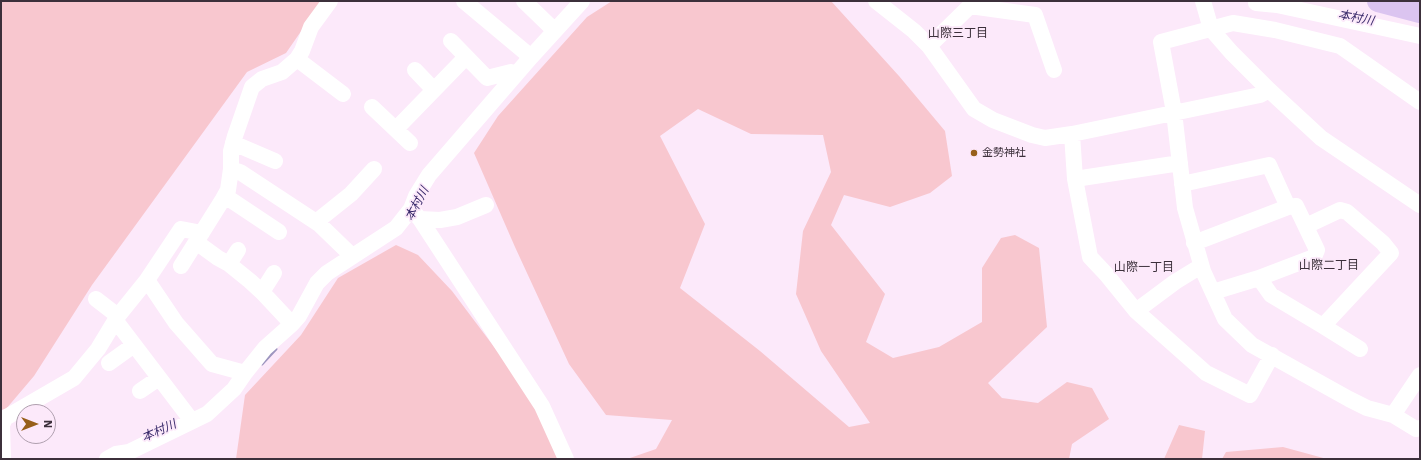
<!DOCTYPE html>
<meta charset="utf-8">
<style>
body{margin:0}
#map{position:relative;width:1421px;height:460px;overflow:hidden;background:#fce9fa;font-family:"Work Sans",sans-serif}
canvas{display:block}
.frame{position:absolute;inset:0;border:2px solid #3c303b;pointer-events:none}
.north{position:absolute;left:16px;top:404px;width:40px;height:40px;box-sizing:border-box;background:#fce9fa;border:1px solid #af9fae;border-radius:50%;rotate:90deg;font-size:11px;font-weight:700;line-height:16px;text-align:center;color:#3c303b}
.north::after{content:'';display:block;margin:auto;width:14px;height:18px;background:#975f1a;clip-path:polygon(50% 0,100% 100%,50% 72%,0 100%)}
</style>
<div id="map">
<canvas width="1421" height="460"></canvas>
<div class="frame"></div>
<div class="north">N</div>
</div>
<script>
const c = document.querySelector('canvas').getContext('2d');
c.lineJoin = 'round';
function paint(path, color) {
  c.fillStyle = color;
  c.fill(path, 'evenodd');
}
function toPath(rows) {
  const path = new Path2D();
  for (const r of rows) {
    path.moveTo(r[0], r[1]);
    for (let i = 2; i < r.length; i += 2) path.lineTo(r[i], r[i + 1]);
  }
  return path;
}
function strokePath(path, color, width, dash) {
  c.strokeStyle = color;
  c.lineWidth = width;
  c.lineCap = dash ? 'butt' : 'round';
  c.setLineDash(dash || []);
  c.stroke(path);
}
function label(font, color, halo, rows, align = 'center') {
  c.font = font + ' "Work Sans","Noto Sans JP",sans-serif';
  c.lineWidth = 3.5;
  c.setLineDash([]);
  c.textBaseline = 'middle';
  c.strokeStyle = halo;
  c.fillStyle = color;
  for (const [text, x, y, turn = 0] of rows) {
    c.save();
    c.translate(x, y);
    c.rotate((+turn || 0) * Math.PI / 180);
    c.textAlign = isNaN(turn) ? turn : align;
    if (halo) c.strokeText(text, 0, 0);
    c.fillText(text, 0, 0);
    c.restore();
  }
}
paint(toPath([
 [1,1,322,1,286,53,247,72,92,285,34,376,6,409,1,410],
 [612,1,831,1,899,76,945,131,952,176,930,193,890,207,844,195,831,225,885,294,866,342,893,358,939,347,982,322,982,268,1001,238,1015,235,1039,248,1047,327,988,383,1002,398,1038,403,1067,382,1092,388,1109,419,1072,444,1069,459,627,459,656,449,672,420,606,415,569,364,515,247,474,153,498,116,587,17],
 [698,109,751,134,823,135,831,172,803,231,796,294,821,351,870,423,849,427,760,351,680,288,705,224,660,136],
 [396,245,418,255,452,291,516,376,565,459,236,459,245,395,301,335,338,278],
 [1179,425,1205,431,1202,459,1164,459],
 [1283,447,1327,459,1222,459,1226,452]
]), '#f8c7cf');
strokePath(toPath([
 [262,364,276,349]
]), '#9d95bf', 3);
strokePath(toPath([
 [464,1,531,57],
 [524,1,555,31],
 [876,1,914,31,929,46,974,109,993,120,1032,135,1045,138,1072,134,1260,95,1269,90],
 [1203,1,1211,29,1231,52,1269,90,1321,138,1420,205],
 [1256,3,1277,5,1420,36],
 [451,41,487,78,511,72,515,75],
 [929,46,970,6,1035,15,1054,70],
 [297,59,343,94],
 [415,70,434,90],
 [1420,102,1340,46,1275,30,1233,23,1161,42,1174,112,1185,208,1203,271,1225,319,1252,345,1349,399,1367,408,1393,415,1420,375],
 [372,107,410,143],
 [396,129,466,57],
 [1072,134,1075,179,1090,257,1106,274,1136,311,1206,373,1250,395,1272,355],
 [233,143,275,161],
 [231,169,240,172,319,224,348,252,351,257],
 [1075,179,1180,163],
 [1182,184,1269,165,1288,207],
 [225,196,279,232],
 [411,209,420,219,542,406,566,459],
 [420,219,440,220,457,217,486,205],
 [316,222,351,194,374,169],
 [202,233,181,229,147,280,176,323,212,364,245,373],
 [196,242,218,258,229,264,250,281,262,292,292,324],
 [1194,243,1288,207,1296,206,1317,250,1314,257,1259,278],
 [229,264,238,250],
 [181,266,223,199,228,190,231,169,231,151,235,136,252,87,262,79,282,72,297,59,302,51,311,27,330,1],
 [262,292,274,273],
 [1213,292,1259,278,1271,295,1323,326,1391,253,1383,243,1347,212,1340,210,1306,226],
 [96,299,118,316],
 [1136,311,1175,282,1201,266],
 [119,325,192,421],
 [1323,326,1360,349],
 [109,363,134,345],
 [140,391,159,378],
 [1393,415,1416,429,1420,428],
 [3,459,2,425,5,418,74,378,98,349,118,316,147,280],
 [107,459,116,454,129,452,207,414,234,389,245,373,265,348,292,324,299,316,317,283,327,273,396,228,411,209,416,196,429,175,531,57,582,1]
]), '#fff', 16);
strokePath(toPath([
 [1378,1,1420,12]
]), '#dbc4f0', 22);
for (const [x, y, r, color] of [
 [974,153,4,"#975f1a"]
]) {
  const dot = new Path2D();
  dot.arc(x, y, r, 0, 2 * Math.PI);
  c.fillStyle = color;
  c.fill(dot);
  strokePath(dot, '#fce9fa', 1.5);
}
label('11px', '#3c303b', '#fce9fa', [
 ["金勢神社",982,153]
], 'left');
label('italic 12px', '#38296a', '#fce9fa', [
 ["本村川",1356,18,11],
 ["本村川",417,204,-62],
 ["本村川",159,431,-24]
]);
label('12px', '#3c303b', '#fce9fa', [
 ["山際三丁目",958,33],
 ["山際二丁目",1329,265],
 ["山際一丁目",1144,267]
]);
</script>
